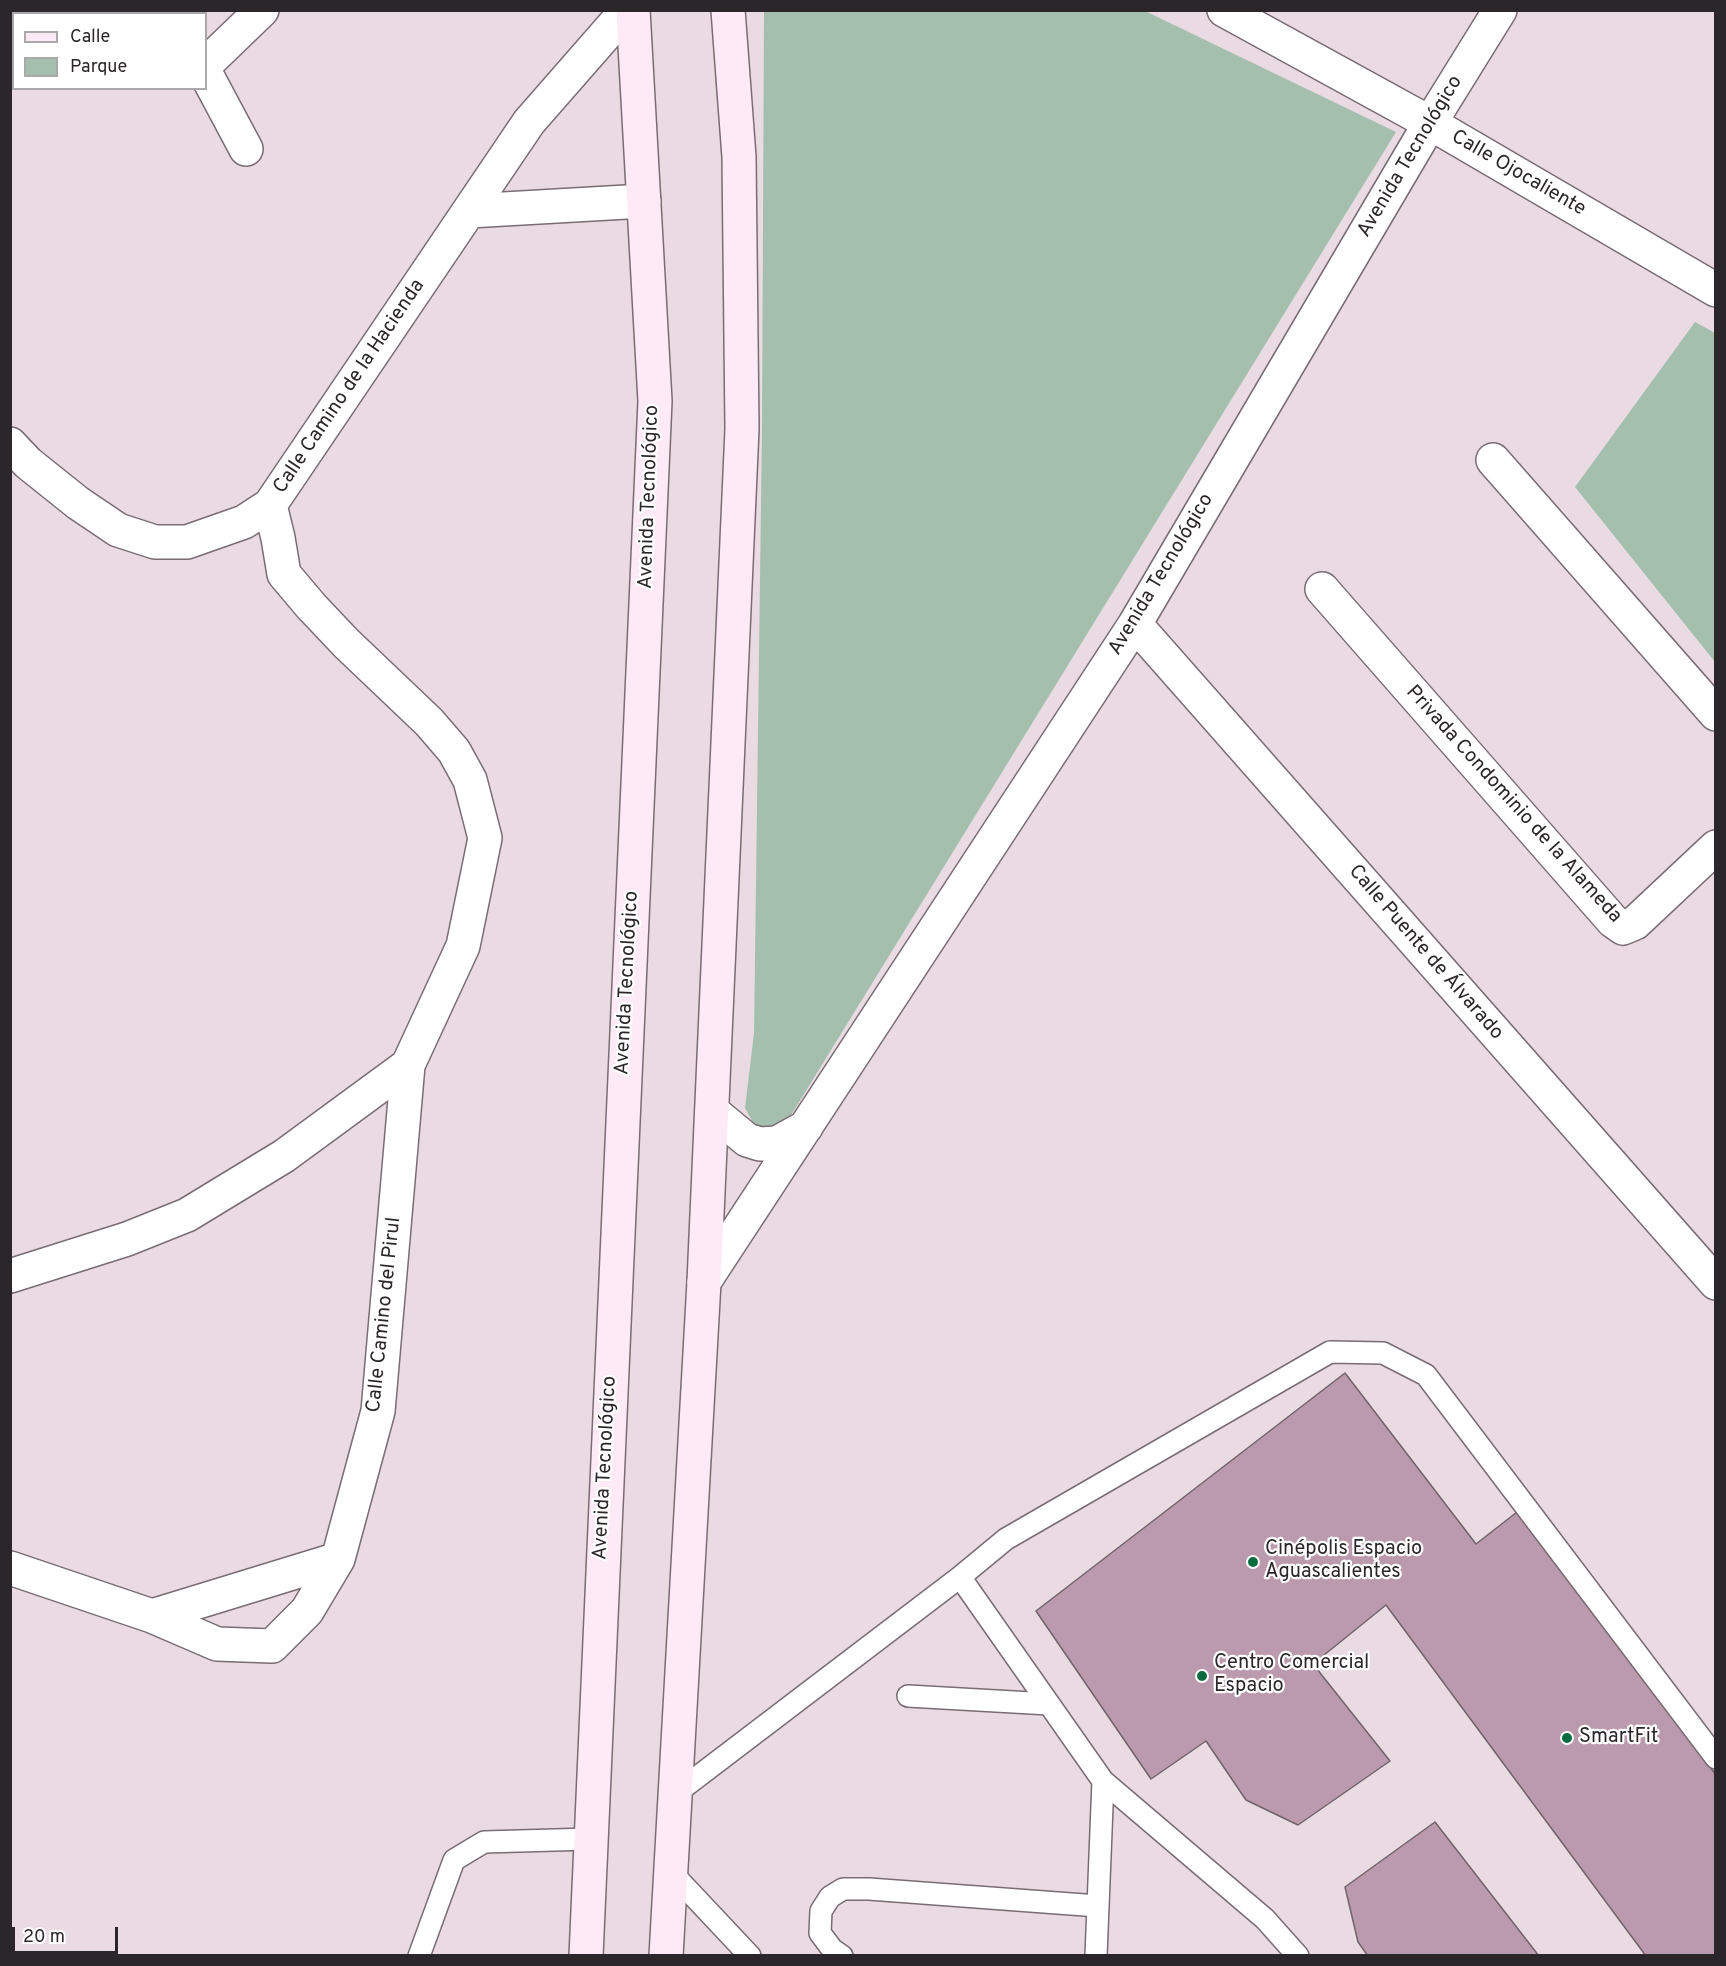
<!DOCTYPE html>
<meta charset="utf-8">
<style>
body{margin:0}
#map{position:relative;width:1726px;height:1966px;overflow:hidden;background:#eadbe3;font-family:Overpass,sans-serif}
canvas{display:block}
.frame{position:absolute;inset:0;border:12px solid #2b2629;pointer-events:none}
.legend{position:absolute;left:12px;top:12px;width:195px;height:78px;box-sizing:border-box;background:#fff;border:2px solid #aaa8a9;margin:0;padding:8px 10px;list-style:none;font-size:18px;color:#2b2629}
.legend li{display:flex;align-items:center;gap:12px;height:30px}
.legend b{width:30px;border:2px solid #aaa8a9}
.scale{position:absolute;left:12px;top:1927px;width:106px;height:27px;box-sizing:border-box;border:3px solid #2b2629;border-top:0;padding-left:8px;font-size:18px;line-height:21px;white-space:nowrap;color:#2b2629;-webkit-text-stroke:4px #fff;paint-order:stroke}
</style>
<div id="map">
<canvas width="1726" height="1966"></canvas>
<div class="frame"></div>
<ul class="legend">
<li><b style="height:8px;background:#fee9f6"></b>Calle</li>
<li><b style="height:16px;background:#a5bfae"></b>Parque</li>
</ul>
<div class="scale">20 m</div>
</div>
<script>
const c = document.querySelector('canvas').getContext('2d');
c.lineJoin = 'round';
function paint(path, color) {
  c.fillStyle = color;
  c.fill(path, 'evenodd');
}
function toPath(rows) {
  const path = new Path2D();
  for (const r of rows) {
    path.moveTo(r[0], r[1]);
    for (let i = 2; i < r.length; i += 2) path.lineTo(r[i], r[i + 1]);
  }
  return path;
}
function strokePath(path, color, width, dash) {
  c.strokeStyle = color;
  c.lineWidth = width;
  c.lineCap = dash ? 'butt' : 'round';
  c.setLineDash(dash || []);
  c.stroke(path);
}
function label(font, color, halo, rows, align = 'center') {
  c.font = font + ' Overpass,sans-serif';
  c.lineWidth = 4.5;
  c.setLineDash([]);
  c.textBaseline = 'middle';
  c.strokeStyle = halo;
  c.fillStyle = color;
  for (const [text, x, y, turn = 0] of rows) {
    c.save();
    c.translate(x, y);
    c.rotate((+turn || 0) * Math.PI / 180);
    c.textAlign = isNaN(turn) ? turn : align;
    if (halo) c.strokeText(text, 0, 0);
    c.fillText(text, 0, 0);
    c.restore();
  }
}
paint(toPath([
 [764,11,1145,11,1396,132,788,1120,772,1133,756,1128,745,1108,754,1033,762,428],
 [1695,322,1715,333,1715,662,1575,487]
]), '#a5bfae');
const building = toPath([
 [1345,1373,1476,1544,1517,1512,1716,1775,1716,1956,1646,1956,1386,1605,1313,1664,1390,1761,1298,1825,1246,1800,1206,1741,1151,1779,1036,1611,1345,1373],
 [1435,1822,1539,1956,1368,1956,1358,1942,1345,1887,1435,1822]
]);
paint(building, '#bc9aae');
strokePath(building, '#70636a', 1.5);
const lane = toPath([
 [960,1577,1103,1781,1265,1919,1298,1956],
 [908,1696,1049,1704],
 [675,1794,960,1577,1006,1539,1330,1352,1383,1353,1426,1375,1716,1758],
 [671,1872,750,1956],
 [419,1956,454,1860,484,1842,590,1839],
 [842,1956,832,1949,820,1933,821,1911,830,1897,843,1889,869,1889,1098,1906],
 [1096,1956,1103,1781]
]);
const street = toPath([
 [172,10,173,14],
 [1224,10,1430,123,1716,290],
 [206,64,262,10],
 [206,74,246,149],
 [469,211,644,201],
 [10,444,28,463,78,503,118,530,155,542,187,542,244,522,270,505,529,122,627,10],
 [1493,460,1716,714],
 [1322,589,1613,921,1623,928,1635,923,1716,847],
 [1135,624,1716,1283],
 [712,1111,747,1140,760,1144,777,1143,806,1127],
 [10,1276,127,1239,187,1215,284,1156,408,1065],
 [704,1282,1135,624,1430,123,1500,10],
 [10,1568,152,1616,217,1644,272,1646,307,1611,338,1559,378,1411,408,1065,463,946,485,838,470,780,454,751,429,722,346,643,311,606,284,574,278,538,270,505],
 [152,1616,338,1559]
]);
const secondary = toPath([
 [586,1956,655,401,633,10],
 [666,1956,704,1282,742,429,739,157,728,10]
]);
strokePath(lane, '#796c73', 24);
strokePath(street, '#796c73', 36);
strokePath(secondary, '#796c73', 36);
strokePath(lane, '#fff', 21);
strokePath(street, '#fff', 33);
strokePath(secondary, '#fee9f6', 33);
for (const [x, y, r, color] of [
 [1253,1562,6,"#096b40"],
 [1202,1676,6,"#096b40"],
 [1567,1738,6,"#096b40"]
]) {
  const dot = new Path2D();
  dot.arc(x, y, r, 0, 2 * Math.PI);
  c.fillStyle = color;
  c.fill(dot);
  strokePath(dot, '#fff', 2);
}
label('20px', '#2b2629', '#fff', [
 ["Avenida Tecnológico",1411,157,-59],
 ["Calle Ojocaliente",1518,174,30],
 ["Calle Camino de la Hacienda",350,387,-56],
 ["Avenida Tecnológico",650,497,-88],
 ["Avenida Tecnológico",1162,575,-59],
 ["Privada Condominio de la Alameda",1513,805,48],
 ["Calle Puente de Álvarado",1425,953,49],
 ["Avenida Tecnológico",628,983,-87],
 ["Calle Camino del Pirul",385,1315,-84],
 ["Avenida Tecnológico",606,1468,-87]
]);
label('20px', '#2b2629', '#fff', [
 ["Cinépolis Espacio",1265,1550],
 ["Aguascalientes",1265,1573],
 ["Centro Comercial",1214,1664],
 ["Espacio",1214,1687],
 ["SmartFit",1579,1738]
], 'left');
</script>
